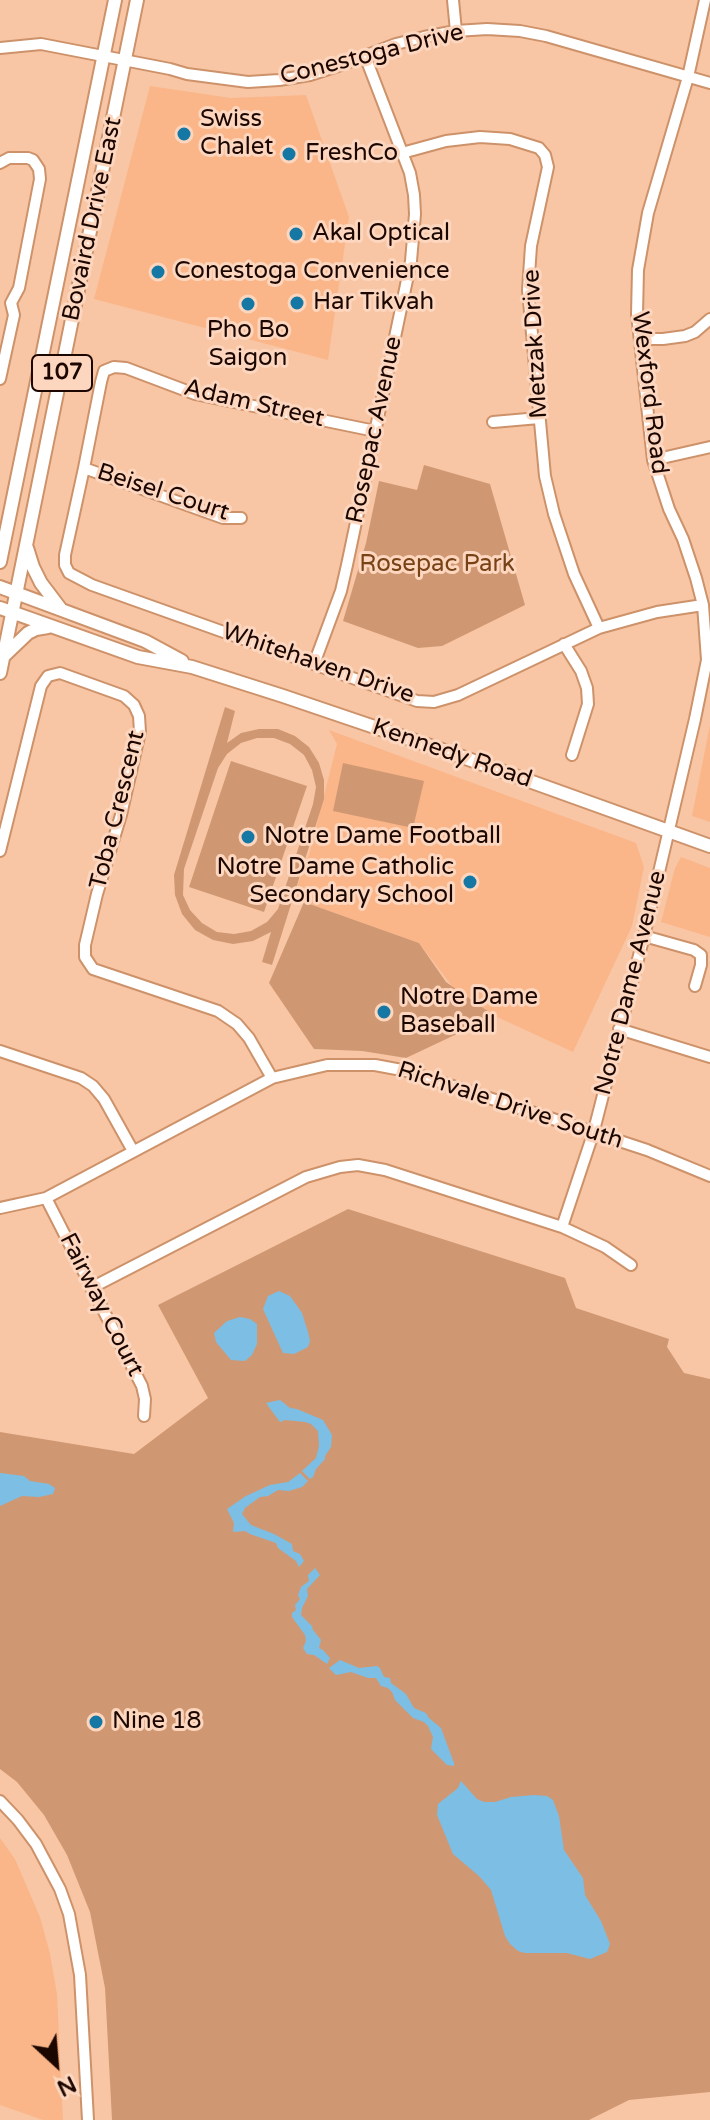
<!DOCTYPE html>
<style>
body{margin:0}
#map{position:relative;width:710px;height:2120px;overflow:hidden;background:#f8c6a5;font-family:"Varela Round",sans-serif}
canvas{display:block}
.north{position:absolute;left:16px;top:2024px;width:80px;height:80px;-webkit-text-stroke:6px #fcd6be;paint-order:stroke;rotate:154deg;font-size:22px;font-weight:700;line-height:32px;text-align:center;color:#1c0700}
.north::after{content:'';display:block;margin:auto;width:28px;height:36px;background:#1c0700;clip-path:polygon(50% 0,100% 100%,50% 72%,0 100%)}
</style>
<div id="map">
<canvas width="710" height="2120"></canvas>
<div class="north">N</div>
</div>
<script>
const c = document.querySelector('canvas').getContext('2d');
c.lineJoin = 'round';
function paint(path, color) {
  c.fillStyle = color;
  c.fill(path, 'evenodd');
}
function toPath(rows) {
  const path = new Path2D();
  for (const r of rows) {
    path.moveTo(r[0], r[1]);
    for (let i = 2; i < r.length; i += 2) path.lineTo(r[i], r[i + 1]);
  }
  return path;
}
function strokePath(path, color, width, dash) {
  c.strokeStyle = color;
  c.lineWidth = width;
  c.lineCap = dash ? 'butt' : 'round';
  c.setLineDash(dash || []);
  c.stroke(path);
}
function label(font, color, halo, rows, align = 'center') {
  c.font = font + ' "Varela Round",sans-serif';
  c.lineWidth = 6;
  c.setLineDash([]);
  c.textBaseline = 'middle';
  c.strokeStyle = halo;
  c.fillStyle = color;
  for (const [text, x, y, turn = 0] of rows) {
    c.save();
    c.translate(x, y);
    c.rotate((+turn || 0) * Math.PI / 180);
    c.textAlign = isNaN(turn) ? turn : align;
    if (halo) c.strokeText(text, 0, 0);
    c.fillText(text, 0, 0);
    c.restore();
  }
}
paint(toPath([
 [150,86,231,98,306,95,349,217,328,360,94,299],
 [710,725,710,822,692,816],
 [329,730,636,843,644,867,632,926,573,1052,495,1016,452,986,419,943,293,898,310,851,337,744],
 [681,857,710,868,710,937,661,922,675,868],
 [0,1838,15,1859,40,1917,50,1954,57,1994,63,2120,43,2120,0,2105]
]), '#fab688');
paint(toPath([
 [424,465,490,484,525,605,442,646,418,648,343,621,366,543,379,481,417,490],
 [225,707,235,711,227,743,241,733,259,729,278,729,295,736,309,747,319,763,324,780,324,799,272,965,262,962,271,932,253,941,233,944,213,940,195,930,182,914,175,895,174,875],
 [257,738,274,738,290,744,304,755,312,770,316,787,313,804,278,909,267,922,251,931,234,934,217,932,202,923,190,910,183,895,184,869,218,768,227,754,241,743],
 [231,761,307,786,264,912,189,887],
 [343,763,424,781,413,828,333,811],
 [304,902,419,943,446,982,495,1016,406,1058,362,1051,314,1049,269,983],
 [348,1209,565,1278,576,1308,669,1339,667,1347,684,1373,710,1379,710,2092,629,2100,589,2120,112,2120,105,1988,90,1912,67,1855,44,1815,17,1782,0,1769,0,1432,134,1454,208,1398,158,1305]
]), '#d09872');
paint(toPath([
 [279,1291,290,1296,302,1313,308,1332,310,1341,308,1347,294,1354,283,1353,263,1309,268,1296],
 [240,1317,250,1319,257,1324,257,1344,252,1355,245,1361,231,1360,216,1342,214,1333,227,1321],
 [280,1400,290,1408,297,1409,323,1420,332,1435,331,1447,325,1456,325,1459,316,1469,313,1477,310,1479,302,1471,316,1458,319,1446,318,1431,311,1424,305,1422,285,1420,280,1422,266,1403],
 [0,1473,24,1476,30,1481,49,1484,55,1488,53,1494,39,1497,22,1496,0,1506],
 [300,1473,308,1481,302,1487,289,1491,278,1490,268,1496,260,1497,245,1508,242,1514,251,1525,274,1534,292,1544,293,1551,300,1554,304,1561,299,1567,296,1561,278,1548,276,1543,250,1534,245,1531,233,1532,234,1523,227,1509,246,1496,270,1485,288,1482],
 [315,1568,320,1575,307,1589,308,1596,302,1608,301,1615,312,1626,313,1630,321,1640,319,1648,323,1650,330,1658,327,1664,314,1655,307,1654,303,1648,306,1641,305,1635,292,1617,292,1613,296,1610,295,1605,300,1599,298,1595,301,1587,309,1581,308,1575],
 [340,1660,359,1668,377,1666,380,1668,384,1677,390,1678,391,1683,406,1694,414,1708,426,1713,429,1718,441,1728,454,1763,454,1766,447,1765,431,1749,433,1737,428,1726,424,1722,413,1718,395,1700,392,1692,388,1688,381,1686,376,1678,368,1678,351,1672,336,1675,329,1668],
 [461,1781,477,1799,484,1802,495,1802,511,1797,534,1795,547,1796,553,1800,559,1816,564,1850,583,1878,585,1895,601,1921,610,1944,607,1952,590,1959,567,1953,525,1953,518,1951,510,1944,505,1936,491,1890,479,1876,453,1854,437,1815,438,1804,458,1788]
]), '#7dbee4');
const minor = toPath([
 [453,0,456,31],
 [0,48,41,44,170,69,187,74,248,82,279,80,310,75,344,64,396,44,424,37,456,31,487,29,520,31,546,36,710,83],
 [402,153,446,141,480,137,510,139,539,148,545,155,548,167,531,246,528,290,545,476,554,514,574,574,599,628],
 [0,163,9,158,28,158,33,160,39,169,40,179,19,288,11,303],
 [640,339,663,339,685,336,695,332,710,319],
 [0,379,14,315,11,303],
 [493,422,539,418],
 [375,431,195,394,126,368,114,367,104,371,101,382,84,468,65,555,65,565,69,573,92,585,417,701,434,702,458,695,599,628,657,612,703,605],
 [653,460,710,447],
 [84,468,223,518,241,518],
 [564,644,581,671,587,688,588,704,572,755],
 [314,664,341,591,347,565,411,261,415,214,414,195,410,173,365,56],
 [0,851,41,686,48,676,60,673,124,696,134,705,139,716,140,732,121,815,97,894,85,945,85,957,93,969,218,1011,237,1024,249,1038,272,1078],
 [644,936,694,950,701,955,701,965,695,986],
 [619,1029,710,1057],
 [0,1051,81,1078,93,1086,104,1099,133,1151],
 [46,1198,142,1386,145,1399,144,1416],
 [0,1208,46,1198,272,1078,327,1065,375,1065,407,1071,647,1150,710,1176],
 [562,1227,593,1134,644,936,695,719,707,660,703,605,696,578,683,539,669,509,653,460,637,314,638,270,648,213,688,77,705,0],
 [91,1288,306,1177,340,1167,358,1165,385,1170,562,1227,605,1247,631,1265],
 [0,1801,18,1820,36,1844,60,1889,69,1914,80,1975,88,2120]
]);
const major = toPath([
 [27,548,33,567,41,583,60,608],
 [0,562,115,0],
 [0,587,145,641,182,661],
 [0,608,138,657,192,667,283,696,457,755,710,846],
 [5,655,28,633,36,629,48,627],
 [0,673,137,0]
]);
strokePath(minor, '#cd926a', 14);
strokePath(major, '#cd926a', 16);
strokePath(minor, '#fff', 10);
strokePath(major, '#fff', 12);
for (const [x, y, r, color] of [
 [184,134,8,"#1577a3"],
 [289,154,8,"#1577a3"],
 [296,234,8,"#1577a3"],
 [158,272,8,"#1577a3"],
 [297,303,8,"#1577a3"],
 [248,304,8,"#1577a3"],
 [248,837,8,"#1577a3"],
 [470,882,8,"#1577a3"],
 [384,1012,8,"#1577a3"],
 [96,1722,8,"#1577a3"]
]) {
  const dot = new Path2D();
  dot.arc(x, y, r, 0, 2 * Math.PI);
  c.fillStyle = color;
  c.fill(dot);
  strokePath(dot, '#fcd6be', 3);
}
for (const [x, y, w] of [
 [62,373,60]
]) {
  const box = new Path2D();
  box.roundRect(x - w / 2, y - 18, w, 36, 6);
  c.fillStyle = '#fcd6be';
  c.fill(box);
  strokePath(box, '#1c0700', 2);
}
label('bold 22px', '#1c0700', null, [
 ["107",62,373]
]);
label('24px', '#1c0700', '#fcd6be', [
 ["Conestoga Drive",372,55,-14],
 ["Bovaird Drive East",93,219,-78],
 ["Metzak Drive",536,344,-93],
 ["Wexford Road",649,393,83],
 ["Adam Street",254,404,13],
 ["Rosepac Avenue",375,430,-78],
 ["Beisel Court",163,493,18],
 ["Whitehaven Drive",318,664,19],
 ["Kennedy Road",452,754,19],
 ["Toba Crescent",118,810,-76],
 ["Notre Dame Avenue",631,983,-76],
 ["Richvale Drive South",510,1106,18],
 ["Fairway Court",101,1305,63]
]);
label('24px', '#1c0700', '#fcd6be', [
 ["Swiss",200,120],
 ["Chalet",200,148],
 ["FreshCo",305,154],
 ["Akal Optical",312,234],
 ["Conestoga Convenience",174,272],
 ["Har Tikvah",313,303],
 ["Pho Bo",248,331,"center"],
 ["Saigon",248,359,"center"],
 ["Notre Dame Football",264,837],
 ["Notre Dame Catholic",454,868,"right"],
 ["Secondary School",454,896,"right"],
 ["Notre Dame",400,998],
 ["Baseball",400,1026],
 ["Nine 18",112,1722]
], 'left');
label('24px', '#784217', '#fcd6be', [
 ["Rosepac Park",437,565]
]);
</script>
